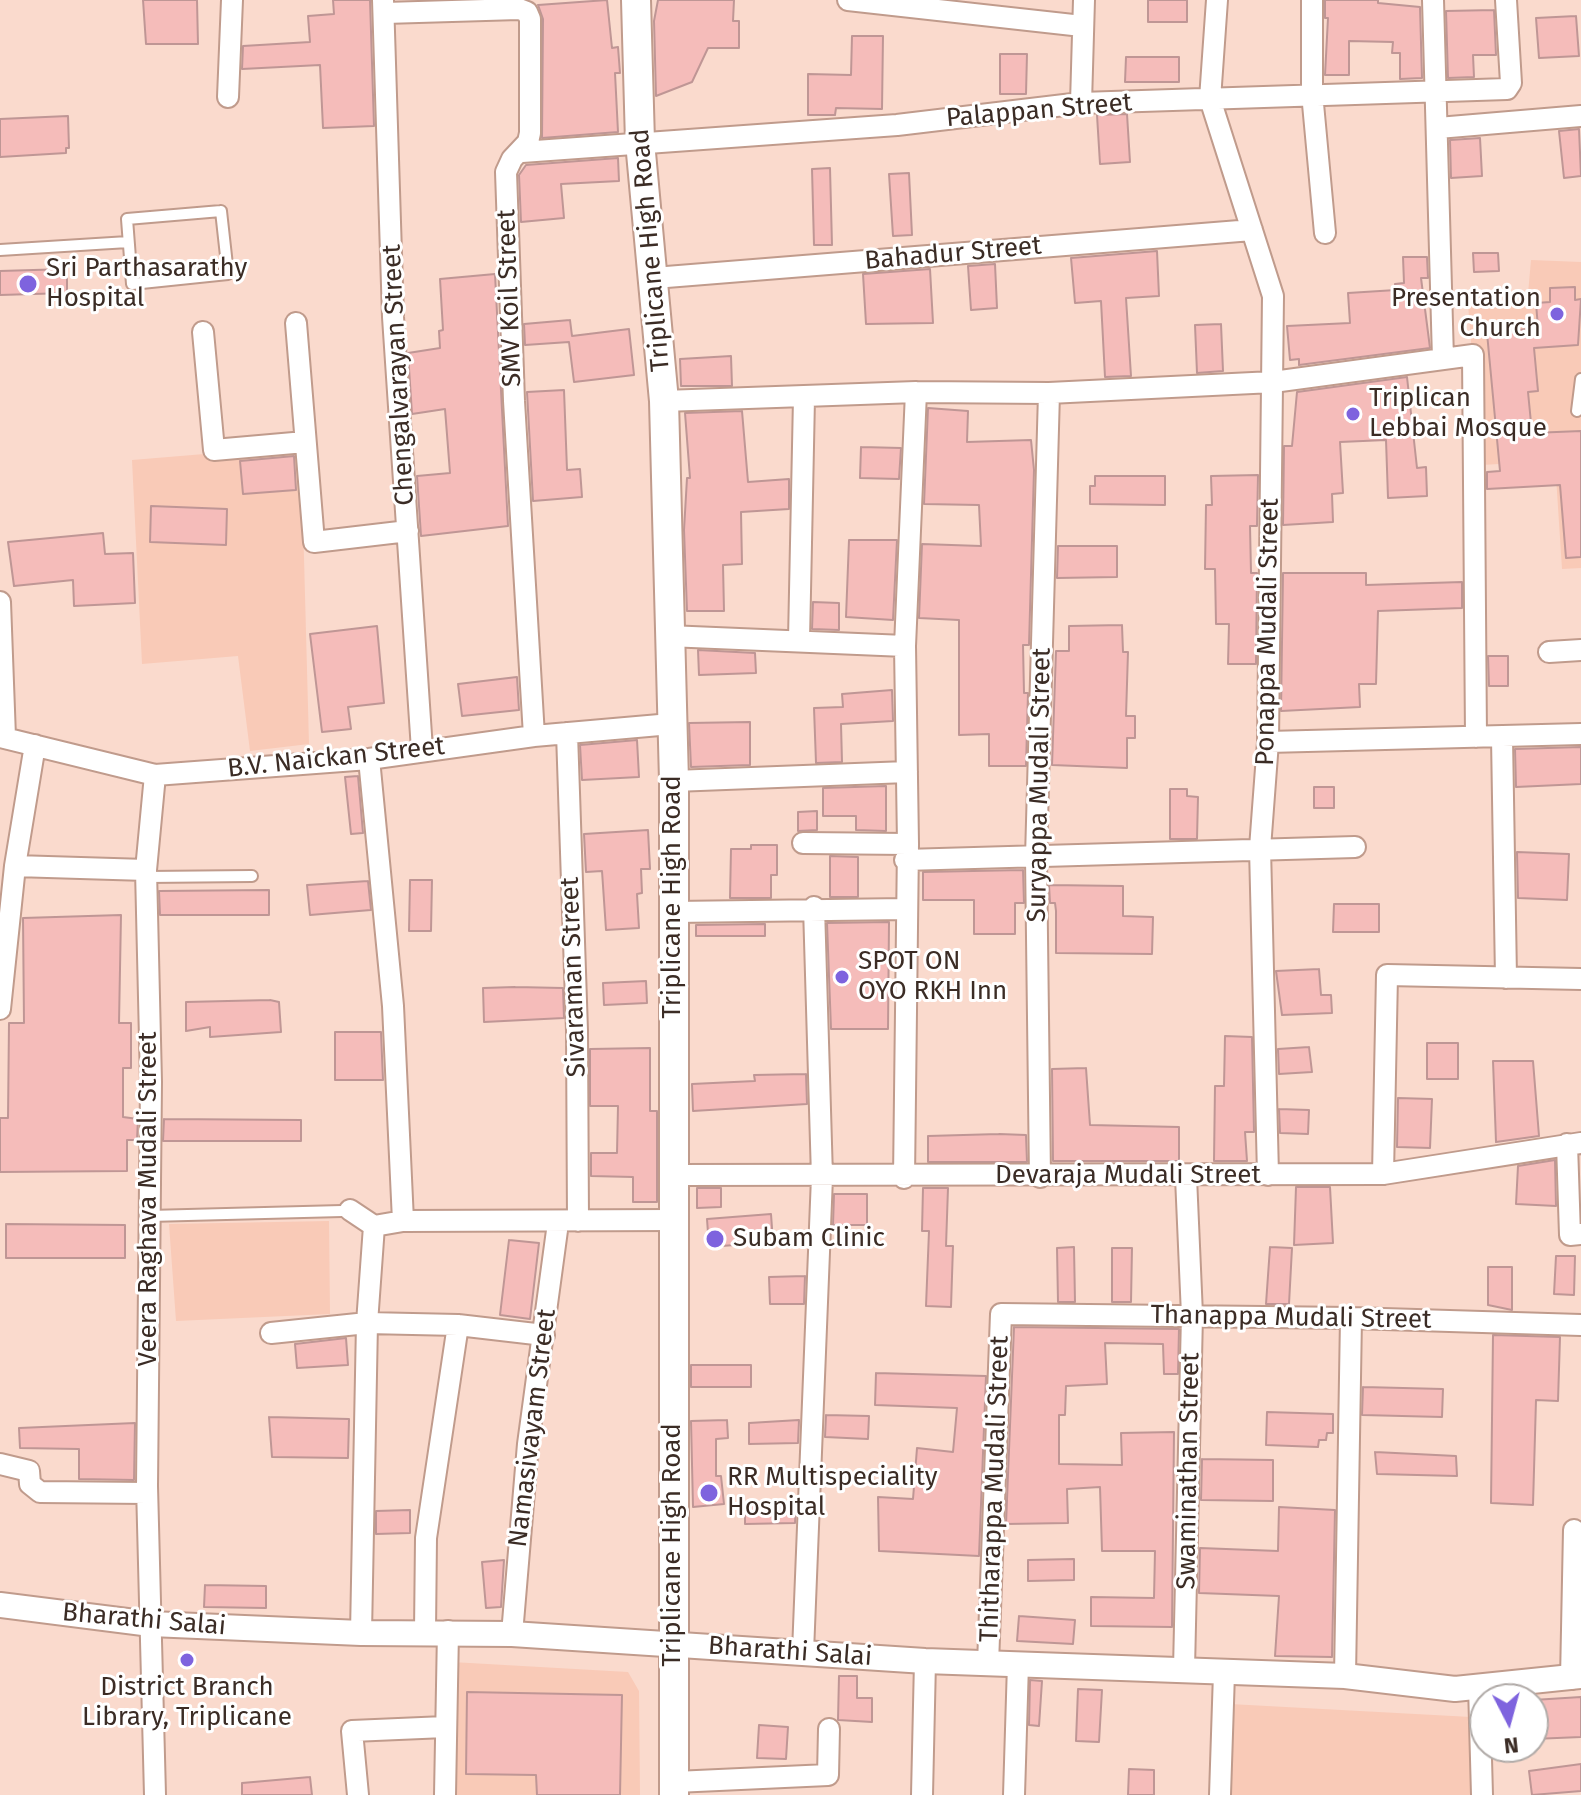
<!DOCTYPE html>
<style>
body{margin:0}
#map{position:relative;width:1581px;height:1795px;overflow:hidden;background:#fadacd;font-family:"Fira Sans",sans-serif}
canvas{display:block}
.north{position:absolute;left:1469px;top:1683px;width:80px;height:80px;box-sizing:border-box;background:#fff;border:2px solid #b1aba8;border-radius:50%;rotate:174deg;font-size:22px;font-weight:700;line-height:32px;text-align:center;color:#3b2c25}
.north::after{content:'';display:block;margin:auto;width:28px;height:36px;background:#7e63de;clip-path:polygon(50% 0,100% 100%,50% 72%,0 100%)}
</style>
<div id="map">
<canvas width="1581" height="1795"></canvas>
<div class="north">N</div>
</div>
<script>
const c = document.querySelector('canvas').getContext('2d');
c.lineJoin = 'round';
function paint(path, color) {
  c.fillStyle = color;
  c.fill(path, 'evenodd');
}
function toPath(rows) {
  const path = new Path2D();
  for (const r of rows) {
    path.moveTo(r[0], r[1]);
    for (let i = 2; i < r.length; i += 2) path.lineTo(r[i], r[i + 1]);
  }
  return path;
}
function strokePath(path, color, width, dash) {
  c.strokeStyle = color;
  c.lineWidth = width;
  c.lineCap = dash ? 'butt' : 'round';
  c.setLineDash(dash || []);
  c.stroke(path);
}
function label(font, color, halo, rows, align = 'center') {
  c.font = font + ' "Fira Sans",sans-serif';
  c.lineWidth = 6;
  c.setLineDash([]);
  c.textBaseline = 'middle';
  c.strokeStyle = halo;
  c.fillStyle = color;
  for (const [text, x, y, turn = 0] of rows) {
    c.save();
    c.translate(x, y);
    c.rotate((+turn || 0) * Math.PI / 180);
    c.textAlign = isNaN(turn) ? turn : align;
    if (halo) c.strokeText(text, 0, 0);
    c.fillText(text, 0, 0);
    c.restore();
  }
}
paint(toPath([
 [1531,260,1581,262,1581,568,1562,569,1555,461,1481,465,1468,304,1527,305],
 [301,446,309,744,250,751,238,656,142,664,132,460],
 [329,1221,330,1314,176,1321,169,1224],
 [452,1662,628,1672,639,1691,640,1795,451,1795],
 [1230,1704,1471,1717,1475,1795,1231,1795]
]), '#f9cab7');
const building = toPath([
 [143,0,197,0,198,44,146,44,143,0],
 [333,0,370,0,374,126,323,128,320,65,242,69,243,46,310,42,308,16,334,14,333,0],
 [607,0,612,48,618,47,620,73,615,73,618,132,542,138,543,19,538,5,607,0],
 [658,0,734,0,733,21,739,21,739,48,708,48,692,82,656,96,654,21,658,0],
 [1148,0,1187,0,1187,22,1148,22,1148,0],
 [1325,0,1378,0,1378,3,1420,7,1422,78,1400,79,1400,53,1392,53,1393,42,1349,41,1349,75,1325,75,1328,18,1325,18,1325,0],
 [1494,10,1496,55,1473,55,1474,77,1448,78,1446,11,1494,10],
 [1576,16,1579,56,1539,58,1536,18,1576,16],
 [852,36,883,36,882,109,836,108,835,115,808,115,808,74,851,75,852,36],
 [1000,54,1027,54,1026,94,1000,94,1000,54],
 [1126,57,1179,57,1179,82,1125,82,1126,57],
 [1127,114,1130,162,1100,164,1097,115,1127,114],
 [68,116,69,148,66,148,66,153,0,157,0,119,68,116],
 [1579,129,1581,176,1564,178,1559,131,1579,129],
 [1480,138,1482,176,1451,178,1450,140,1480,138],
 [618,158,619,181,561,184,564,218,521,222,519,175,526,165,618,158],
 [830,168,832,245,814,245,812,169,830,168],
 [909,173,912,235,893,236,889,174,909,173],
 [1157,251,1159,296,1126,298,1131,376,1105,377,1101,301,1075,303,1071,258,1157,251],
 [1473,253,1498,253,1499,271,1474,272,1473,253],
 [1403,257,1427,257,1428,278,1421,278,1430,348,1299,365,1299,359,1290,360,1287,326,1350,323,1348,293,1396,290,1395,284,1404,283,1403,257],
 [995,264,997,308,971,310,968,266,995,264],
 [67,269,67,293,0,295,0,271,67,269],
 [930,269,933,323,866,324,863,274,930,269],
 [495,274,508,526,421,536,417,476,450,473,445,409,412,414,408,353,440,348,439,331,443,330,440,279,495,274],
 [1575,287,1575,300,1581,299,1578,345,1534,348,1538,391,1528,392,1532,433,1581,431,1581,557,1566,558,1560,485,1487,489,1487,472,1500,471,1487,333,1538,328,1536,303,1550,302,1550,288,1575,287],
 [570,320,572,336,629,329,634,375,574,382,569,342,525,345,524,324,570,320],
 [1221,324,1223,371,1197,373,1195,325,1221,324],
 [731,356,732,386,681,386,680,359,731,356],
 [1407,377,1417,468,1426,467,1427,496,1388,498,1386,440,1340,442,1343,493,1332,494,1333,522,1283,525,1284,446,1292,446,1297,392,1407,377],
 [564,390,567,470,580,469,582,497,533,501,527,392,564,390],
 [928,408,968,411,967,442,1031,440,1034,470,1029,645,1023,645,1024,693,1028,693,1026,766,989,766,989,734,959,735,959,620,919,618,922,544,981,546,979,505,924,504,928,408],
 [742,411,748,482,789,479,789,509,741,512,742,564,723,565,724,611,687,611,684,530,687,478,690,478,685,413,742,411],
 [861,447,901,448,899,479,860,478,861,447],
 [294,456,296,490,243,494,240,461,294,456],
 [1258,475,1257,526,1250,526,1251,573,1257,573,1256,664,1228,664,1229,624,1216,624,1215,569,1205,569,1206,505,1212,505,1211,476,1258,475],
 [1095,476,1165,476,1165,505,1090,504,1090,486,1095,486,1095,476],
 [151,506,227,509,226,545,150,542,151,506],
 [103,533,105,554,133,553,135,603,74,606,73,580,14,586,8,542,103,533],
 [849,540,897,540,893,620,846,617,849,540],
 [1058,546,1117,546,1117,577,1057,578,1058,546],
 [1283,573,1366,573,1366,585,1462,582,1462,608,1378,611,1376,684,1359,684,1360,707,1281,711,1283,573],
 [813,602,839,603,839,630,812,629,813,602],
 [1122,625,1123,652,1128,652,1126,716,1135,716,1135,738,1127,738,1127,768,1052,765,1056,651,1069,651,1069,626,1122,625],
 [377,626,384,703,348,707,351,729,322,732,310,634,377,626],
 [698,650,755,653,756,673,699,675,698,650],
 [1488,656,1508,656,1508,686,1489,686,1488,656],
 [517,677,519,710,462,716,458,684,517,677],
 [892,690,893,721,841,724,842,762,816,763,814,708,843,707,842,694,892,690],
 [750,722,750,765,691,767,689,723,750,722],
 [637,740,639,777,582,780,580,745,637,740],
 [1581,747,1581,784,1516,787,1515,749,1581,747],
 [358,776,363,833,351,834,345,777,358,776],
 [886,786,886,831,856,830,856,816,823,816,823,788,886,786],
 [1314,787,1334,787,1334,808,1314,808,1314,787],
 [1170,789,1187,789,1187,796,1198,797,1197,839,1170,839,1170,789],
 [817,811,817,830,798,831,798,812,817,811],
 [648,830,650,869,641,869,642,893,637,894,639,928,606,930,602,871,586,872,584,834,648,830],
 [751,845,777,845,777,875,771,875,771,898,730,898,731,849,751,849,751,845],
 [1517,852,1569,854,1567,900,1518,898,1517,852],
 [830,856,858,857,858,897,830,897,830,856],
 [1023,870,1024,903,1015,903,1015,934,974,934,974,900,923,900,923,872,1023,870],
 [410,880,432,880,431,931,409,931,410,880],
 [368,881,371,910,310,915,307,885,368,881],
 [1049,885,1123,886,1123,916,1153,917,1152,954,1056,953,1056,911,1055,903,1050,903,1049,885],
 [269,890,269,915,160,915,159,891,269,890],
 [1334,904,1379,904,1379,932,1333,932,1334,904],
 [121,915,119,1023,131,1023,131,1068,123,1068,123,1117,138,1119,137,1140,127,1140,127,1171,0,1172,0,1118,8,1118,9,1023,24,1023,23,918,121,915],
 [889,922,888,1029,831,1029,827,923,889,922],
 [765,924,765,936,696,936,696,925,765,924],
 [1319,969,1321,995,1331,995,1332,1013,1282,1015,1276,971,1319,969],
 [646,981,647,1003,604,1005,603,983,646,981],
 [515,987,563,988,564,1018,484,1022,483,988,515,987],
 [270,1000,279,1002,281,1032,210,1037,210,1027,186,1031,186,1002,270,1000],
 [335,1032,381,1032,383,1080,335,1080,335,1032],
 [1225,1036,1252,1037,1254,1132,1245,1132,1247,1161,1214,1161,1215,1086,1224,1086,1225,1036],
 [1427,1043,1458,1043,1458,1079,1427,1079,1427,1043],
 [1309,1047,1312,1072,1279,1074,1278,1049,1309,1047],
 [650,1048,650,1111,657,1111,657,1202,633,1202,633,1177,591,1176,591,1153,617,1153,618,1106,590,1106,590,1049,650,1048],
 [1493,1061,1533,1061,1539,1136,1496,1142,1493,1061],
 [1086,1068,1090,1125,1179,1127,1179,1161,1053,1161,1052,1069,1086,1068],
 [806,1074,807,1104,693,1111,692,1084,755,1081,754,1075,806,1074],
 [1398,1098,1432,1099,1430,1148,1397,1147,1398,1098],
 [1279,1109,1309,1110,1308,1134,1280,1133,1279,1109],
 [164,1119,301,1120,301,1141,163,1141,164,1119],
 [999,1134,1026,1135,1027,1162,928,1162,928,1136,999,1134],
 [1555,1160,1556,1206,1516,1204,1518,1166,1555,1160],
 [1296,1187,1330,1187,1333,1243,1294,1245,1296,1187],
 [697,1188,721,1188,721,1207,697,1208,697,1188],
 [923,1188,948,1188,946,1246,953,1246,951,1307,926,1306,929,1231,922,1231,923,1188],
 [834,1194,867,1194,867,1225,833,1225,834,1194],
 [771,1214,773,1242,709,1247,707,1219,771,1214],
 [6,1224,125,1225,125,1258,6,1258,6,1224],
 [509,1240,539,1243,530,1319,500,1315,509,1240],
 [1074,1247,1075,1302,1058,1302,1057,1248,1074,1247],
 [1270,1247,1292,1248,1289,1304,1266,1304,1270,1247],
 [1112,1248,1132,1248,1131,1302,1112,1302,1112,1248],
 [1556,1256,1575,1256,1574,1295,1554,1294,1556,1256],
 [1488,1267,1512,1267,1512,1310,1488,1305,1488,1267],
 [805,1276,804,1304,770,1304,769,1277,805,1276],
 [1014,1327,1179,1329,1178,1374,1164,1374,1163,1344,1105,1343,1107,1384,1066,1386,1065,1415,1059,1415,1059,1464,1122,1465,1121,1433,1174,1432,1172,1627,1091,1626,1091,1597,1154,1598,1155,1551,1102,1551,1100,1487,1067,1489,1068,1523,1006,1524,1014,1327],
 [1493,1335,1560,1337,1558,1401,1536,1400,1533,1505,1491,1503,1493,1335],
 [346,1338,348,1365,297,1368,295,1344,346,1338],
 [691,1365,751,1365,751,1387,691,1387,691,1365],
 [876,1373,986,1376,979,1556,879,1551,878,1497,913,1499,917,1448,953,1452,957,1408,875,1405,876,1373],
 [1363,1387,1443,1389,1442,1417,1362,1415,1363,1387],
 [1267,1412,1333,1414,1333,1433,1327,1433,1326,1440,1319,1440,1318,1447,1266,1445,1267,1412],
 [826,1415,869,1416,868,1439,825,1437,826,1415],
 [269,1417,349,1419,348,1458,272,1457,269,1417],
 [727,1420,728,1438,716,1439,716,1476,721,1476,724,1504,693,1507,691,1421,727,1420],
 [799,1420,798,1443,749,1444,749,1423,799,1420],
 [135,1423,134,1480,79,1479,79,1449,20,1448,19,1428,135,1423],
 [1375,1452,1456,1456,1457,1476,1377,1474,1375,1452],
 [1202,1459,1273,1460,1273,1501,1201,1500,1202,1459],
 [796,1504,795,1523,745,1524,745,1505,796,1504],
 [1279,1507,1335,1510,1332,1657,1275,1656,1279,1596,1199,1593,1200,1548,1278,1551,1279,1507],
 [410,1510,410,1533,376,1534,376,1511,410,1510],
 [1074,1559,1074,1580,1028,1581,1028,1560,1074,1559],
 [504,1560,501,1607,486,1608,482,1562,504,1560],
 [205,1585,266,1586,266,1608,204,1607,205,1585],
 [1019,1616,1075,1620,1073,1644,1017,1641,1019,1616],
 [839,1676,857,1676,857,1698,872,1698,872,1722,838,1720,839,1676],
 [1030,1680,1042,1681,1039,1726,1029,1725,1030,1680],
 [1078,1689,1102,1690,1099,1742,1076,1741,1078,1689],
 [467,1692,622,1695,620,1795,537,1795,536,1775,466,1774,467,1692],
 [1581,1697,1581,1737,1533,1739,1533,1700,1581,1697],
 [759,1725,788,1727,786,1759,757,1758,759,1725],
 [1581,1764,1581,1791,1532,1795,1529,1771,1581,1764],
 [1129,1769,1154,1770,1154,1795,1128,1795,1129,1769],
 [310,1777,312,1795,242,1795,242,1783,310,1777]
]);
paint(building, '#f5bcba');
strokePath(building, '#bf9695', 2);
const service = toPath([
 [221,211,228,274,132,284,127,219,221,211],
 [0,250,128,242],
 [1577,411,1581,379],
 [147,877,252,876],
 [149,1216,342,1211]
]);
const minor = toPath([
 [383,0,393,317,422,750],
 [848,0,1082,26],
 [1217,0,1210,99,1273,296,1268,742,1260,848,1268,1175],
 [1312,0,1312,93,1325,233],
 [1433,0,1443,359],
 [385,13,519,9,527,12,530,19,530,133,528,142,512,159,506,172,514,401,534,736],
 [228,97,232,0],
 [1081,103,1084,0],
 [1438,128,1581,116],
 [522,152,897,125,1081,103,1507,89,1511,83,1506,0],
 [654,278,1252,230],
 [296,323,314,542,408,531],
 [203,332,214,450,305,442],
 [664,401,916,392,1049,393,1273,382,1473,355,1476,737],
 [0,602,5,737],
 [668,636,905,646],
 [799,640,804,398],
 [1549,652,1581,650],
 [567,733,577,1031,578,1221],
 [0,737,155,775,369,759,534,736,671,724],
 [1502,738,1506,978],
 [1268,742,1581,734],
 [369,759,393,1006,403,1221],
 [674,781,907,772],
 [803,843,908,844],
 [905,860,1355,847],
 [15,866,146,870],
 [674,912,906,909],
 [0,1009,15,866,35,745],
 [1567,1144,1570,1235,1581,1234],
 [1383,1174,1387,975,1581,979],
 [673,1175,1383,1174,1581,1143],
 [1040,1177,1036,857,1049,393],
 [904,1178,908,844,905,646,916,392],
 [350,1210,374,1226,403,1221,674,1220],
 [271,1333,367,1323,458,1325,544,1335],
 [0,1464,29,1471,30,1484,40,1492,147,1493],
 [425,1631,426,1538,458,1325],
 [361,1633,367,1323,374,1226],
 [512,1634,528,1444,558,1223],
 [803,1652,822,1177,814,907],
 [988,1664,1001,1314,1351,1318,1581,1325],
 [1184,1669,1192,1315,1186,1177],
 [1345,1676,1351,1318],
 [1571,1679,1574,1530],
 [1479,1686,1482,1795],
 [675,1782,828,1775,829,1729],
 [155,1795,147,1486,151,1082,146,870,155,775],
 [358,1795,352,1731,445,1727],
 [445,1795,448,1631],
 [922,1795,925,1661],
 [1014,1795,1018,1664],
 [1220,1795,1224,1673]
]);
const tertiary = toPath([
 [0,1605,151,1624,361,1633,512,1634,925,1661,1345,1676,1455,1689,1581,1676]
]);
const secondary = toPath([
 [636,0,640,142,664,401,674,781,674,1795]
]);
strokePath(service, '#c09b8c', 14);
strokePath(minor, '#c09b8c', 24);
strokePath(tertiary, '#c09b8c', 28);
strokePath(secondary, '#c09b8c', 32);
strokePath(service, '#fff', 10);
strokePath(minor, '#fff', 20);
strokePath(tertiary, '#fff', 24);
strokePath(secondary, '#fff', 28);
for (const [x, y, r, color] of [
 [28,284,10,"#7e63de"],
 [1557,314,8,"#7e63de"],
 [1353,414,8,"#7e63de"],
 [842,977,8,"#7e63de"],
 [715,1239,10,"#7e63de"],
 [709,1493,10,"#7e63de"],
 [187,1660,8,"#7e63de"]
]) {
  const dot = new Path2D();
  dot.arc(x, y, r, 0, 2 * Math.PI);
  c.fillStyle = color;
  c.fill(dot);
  strokePath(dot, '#fff', 3);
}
label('26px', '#3b2c25', '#fff', [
 ["Palappan Street",1039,111,-5],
 ["Triplicane High Road",651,250,-95],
 ["Bahadur Street",953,254,-5],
 ["SMV Koil Street",510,298,-92],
 ["Chengalvarayan Street",399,375,-93],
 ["Ponappa Mudali Street",1268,632,-89],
 ["B.V. Naickan Street",336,758,-6],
 ["Suryappa Mudali Street",1040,785,-89],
 ["Triplicane High Road",673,897,-90],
 ["Sivaraman Street",574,977,-92],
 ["Devaraja Mudali Street",1128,1176],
 ["Veera Raghava Mudali Street",149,1199,-90],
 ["Thanappa Mudali Street",1291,1318,1],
 ["Namasivayam Street",533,1428,-83],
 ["Swaminathan Street",1189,1471,-89],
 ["Thitharappa Mudali Street",995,1489,-88],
 ["Triplicane High Road",673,1545,-90],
 ["Bharathi Salai",144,1620,5],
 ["Bharathi Salai",790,1652,4]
]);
label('26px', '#3b2c25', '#fff', [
 ["Sri Parthasarathy",46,269],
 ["Hospital",46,299],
 ["Presentation",1541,299,"right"],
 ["Church",1541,329,"right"],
 ["Triplican",1369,399],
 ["Lebbai Mosque",1369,429],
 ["SPOT ON",858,962],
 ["OYO RKH Inn",858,992],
 ["Subam Clinic",733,1239],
 ["RR Multispeciality",727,1478],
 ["Hospital",727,1508],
 ["District Branch",187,1688,"center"],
 ["Library, Triplicane",187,1718,"center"]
], 'left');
</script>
